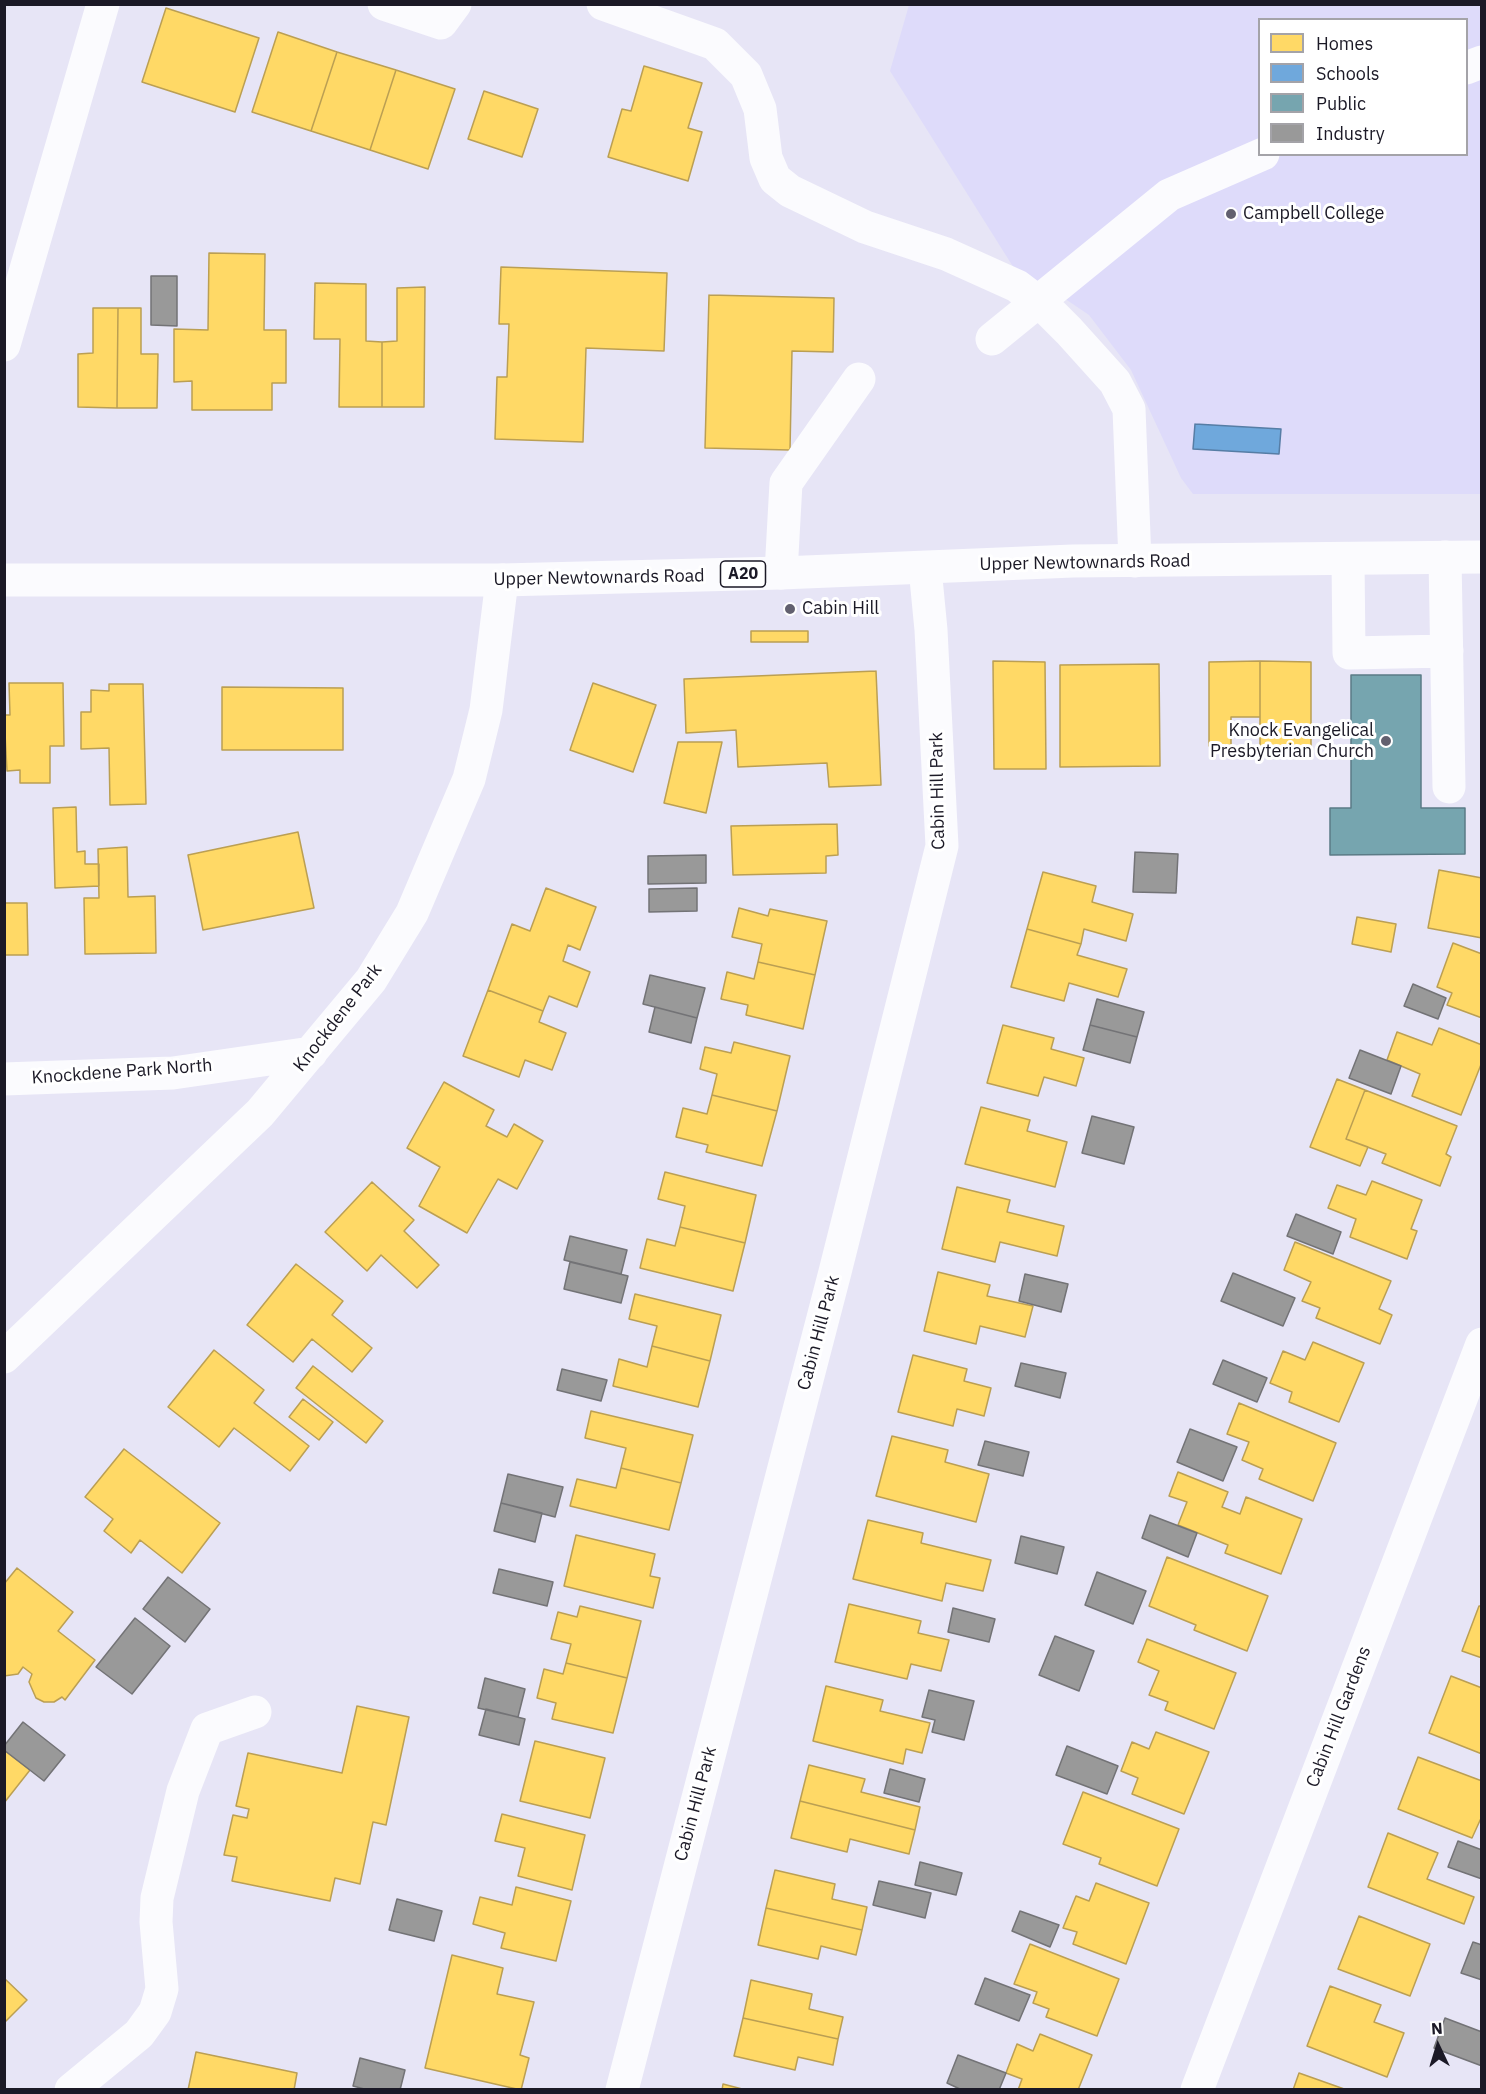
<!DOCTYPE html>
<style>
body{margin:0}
#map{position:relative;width:1486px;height:2094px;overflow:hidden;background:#e7e5f6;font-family:"IBM Plex Sans",sans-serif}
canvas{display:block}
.frame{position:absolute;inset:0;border:6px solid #1b1926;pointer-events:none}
.legend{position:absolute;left:1258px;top:18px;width:210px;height:138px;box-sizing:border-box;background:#fff;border:2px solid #a4a3a8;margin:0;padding:8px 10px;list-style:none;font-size:18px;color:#1b1926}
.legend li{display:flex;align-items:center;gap:12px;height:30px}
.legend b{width:30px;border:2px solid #a4a3a8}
.north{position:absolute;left:1408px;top:2016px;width:60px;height:60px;-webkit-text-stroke:4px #fff;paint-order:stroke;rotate:356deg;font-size:16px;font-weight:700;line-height:24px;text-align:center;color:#1b1926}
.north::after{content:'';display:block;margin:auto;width:21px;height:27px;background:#1b1926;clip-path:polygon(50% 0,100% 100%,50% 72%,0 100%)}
</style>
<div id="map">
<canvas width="1486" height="2094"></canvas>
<div class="frame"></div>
<ul class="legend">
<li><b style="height:16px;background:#ffd966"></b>Homes</li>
<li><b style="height:16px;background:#6fa8dc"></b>Schools</li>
<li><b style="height:16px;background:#76a5af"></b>Public</li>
<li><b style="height:16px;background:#999"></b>Industry</li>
</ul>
<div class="north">N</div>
</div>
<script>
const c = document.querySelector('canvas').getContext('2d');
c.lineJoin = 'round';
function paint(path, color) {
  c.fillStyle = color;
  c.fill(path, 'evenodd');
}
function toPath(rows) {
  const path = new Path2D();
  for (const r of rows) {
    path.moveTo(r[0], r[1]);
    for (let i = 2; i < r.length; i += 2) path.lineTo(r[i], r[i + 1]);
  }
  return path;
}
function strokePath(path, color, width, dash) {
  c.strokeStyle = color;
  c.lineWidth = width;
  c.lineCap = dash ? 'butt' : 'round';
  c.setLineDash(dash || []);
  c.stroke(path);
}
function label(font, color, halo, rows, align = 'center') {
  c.font = font + ' "IBM Plex Sans",sans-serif';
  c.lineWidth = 6;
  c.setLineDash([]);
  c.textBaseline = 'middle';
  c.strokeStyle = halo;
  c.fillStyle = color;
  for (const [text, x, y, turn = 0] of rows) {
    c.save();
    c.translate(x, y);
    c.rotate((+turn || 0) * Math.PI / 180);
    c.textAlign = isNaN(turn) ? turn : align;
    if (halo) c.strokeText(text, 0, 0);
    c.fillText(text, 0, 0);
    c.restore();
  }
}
paint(toPath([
 [909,5,1481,5,1481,494,1193,494,1181,478,1131,370,1089,315,1052,290,1017,273,890,71],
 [1260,20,1466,20,1466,154,1260,154]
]), '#dedbfa');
const homes = toPath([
 [166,8,259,38,235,112,142,82,166,8],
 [278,32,337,52,311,131,252,112,278,32],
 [337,52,396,70,370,150,311,131,337,52],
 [644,66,702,83,688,128,702,132,688,181,608,157,622,109,631,111,644,66],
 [396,70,455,89,428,169,370,150,396,70],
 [484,91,538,109,522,157,468,139,484,91],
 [209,253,265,254,264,330,286,330,286,383,272,383,272,410,192,410,192,381,174,382,174,329,208,330,209,253],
 [501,267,667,273,664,351,586,348,583,442,495,439,497,377,507,377,509,324,499,324,501,267],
 [315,283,366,284,366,341,382,342,382,407,339,407,340,339,314,339,315,283],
 [425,287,424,407,382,407,382,342,397,341,397,288,425,287],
 [709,295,834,298,833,352,792,351,790,450,705,448,709,295],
 [93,308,118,308,117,408,78,407,78,354,93,353,93,308],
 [118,308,141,308,141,354,158,354,157,408,117,408,118,308],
 [751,631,808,631,808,642,751,642,751,631],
 [993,661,1045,662,1046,769,994,769,993,661],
 [1260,661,1311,662,1311,747,1260,747,1260,661],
 [1260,661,1260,717,1231,717,1231,745,1209,746,1209,662,1260,661],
 [1159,664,1160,766,1060,767,1060,665,1159,664],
 [876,671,881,785,829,787,827,763,738,767,736,730,686,733,684,679,876,671],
 [9,683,63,683,64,746,50,746,50,783,20,783,20,770,7,771,4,715,10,715,9,683],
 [593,683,656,705,633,772,570,750,593,683],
 [109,684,143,684,146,804,110,805,109,748,81,749,81,712,91,712,91,690,109,691,109,684],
 [222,687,343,688,343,750,222,750,222,687],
 [678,742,722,742,706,813,664,803,678,742],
 [76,807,77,852,85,851,85,864,99,864,99,886,55,888,53,808,76,807],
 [837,824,838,855,826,856,826,873,733,875,731,826,837,824],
 [298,832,314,908,203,930,188,855,298,832],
 [127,847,128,897,155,896,156,953,85,954,84,898,99,898,98,849,127,847],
 [1439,870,1482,878,1482,938,1428,928,1439,870],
 [1043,872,1096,886,1092,902,1133,914,1126,941,1084,929,1081,944,1027,929,1043,872],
 [546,888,596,907,580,950,568,945,563,961,590,972,577,1007,549,996,543,1011,488,990,512,924,530,931,546,888],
 [4,903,27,903,28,955,4,955,4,903],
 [739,908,768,916,770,909,827,921,815,975,758,962,762,944,732,937,739,908],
 [1357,917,1396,924,1391,952,1352,944,1357,917],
 [1027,929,1081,944,1077,955,1127,969,1118,997,1069,983,1064,1001,1011,987,1027,929],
 [1453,943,1482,954,1482,1018,1447,1005,1452,993,1437,987,1453,943],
 [758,962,815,975,803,1029,746,1015,748,1005,721,999,727,972,754,979,758,962],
 [488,990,543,1011,539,1022,566,1033,552,1070,525,1060,519,1077,463,1056,488,990],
 [1003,1025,1054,1038,1051,1049,1084,1058,1076,1086,1044,1077,1038,1096,987,1083,1003,1025],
 [1439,1028,1482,1045,1482,1062,1461,1115,1412,1096,1420,1074,1387,1060,1397,1032,1432,1045,1439,1028],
 [734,1042,790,1056,777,1111,712,1095,717,1074,700,1069,705,1047,731,1053,734,1042],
 [1337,1079,1365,1090,1346,1139,1368,1147,1360,1166,1310,1147,1337,1079],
 [444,1082,494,1110,486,1126,507,1137,514,1124,543,1141,517,1189,498,1179,467,1233,419,1206,440,1167,407,1148,444,1082],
 [1365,1090,1457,1126,1446,1154,1451,1157,1440,1186,1382,1163,1386,1154,1346,1139,1365,1090],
 [712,1095,777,1111,762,1166,706,1152,708,1145,676,1137,683,1108,707,1114,712,1095],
 [981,1107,1030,1120,1027,1131,1067,1142,1055,1187,965,1164,981,1107],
 [665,1172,756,1195,745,1243,680,1227,685,1206,658,1199,665,1172],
 [1372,1181,1422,1200,1411,1229,1417,1231,1407,1259,1350,1237,1356,1219,1328,1208,1337,1185,1366,1195,1372,1181],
 [372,1182,414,1220,404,1231,439,1265,417,1288,381,1255,367,1271,325,1232,372,1182],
 [957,1187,1010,1200,1007,1212,1064,1226,1057,1256,1000,1242,995,1262,942,1249,957,1187],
 [680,1227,745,1243,733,1291,640,1268,647,1239,675,1246,680,1227],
 [1295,1242,1391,1281,1379,1309,1392,1315,1380,1344,1316,1318,1320,1308,1302,1301,1311,1282,1284,1270,1295,1242],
 [296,1264,343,1301,332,1315,372,1348,352,1372,312,1339,293,1362,247,1325,296,1264],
 [938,1272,990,1285,987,1296,1033,1306,1025,1337,980,1326,976,1344,924,1331,938,1272],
 [635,1294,721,1315,710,1361,652,1346,657,1326,629,1319,635,1294],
 [1313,1342,1364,1363,1339,1422,1289,1402,1292,1392,1270,1383,1283,1351,1305,1360,1313,1342],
 [652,1346,710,1361,698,1407,613,1386,619,1359,647,1367,652,1346],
 [214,1350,264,1390,254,1403,309,1446,290,1471,234,1428,219,1447,168,1407,214,1350],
 [913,1355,967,1369,964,1381,991,1388,984,1416,957,1409,953,1426,898,1412,913,1355],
 [313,1366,383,1421,366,1443,296,1388,313,1366],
 [303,1399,333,1422,319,1440,289,1417,303,1399],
 [1239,1403,1336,1443,1313,1501,1259,1479,1263,1469,1242,1460,1249,1442,1227,1434,1239,1403],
 [591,1411,693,1435,681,1483,621,1468,626,1448,585,1438,591,1411],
 [892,1436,948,1450,945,1462,989,1474,976,1522,876,1496,892,1436],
 [124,1449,220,1523,182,1573,140,1540,131,1553,104,1531,113,1519,85,1497,124,1449],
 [621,1468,681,1483,669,1530,570,1506,577,1479,616,1488,621,1468],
 [1178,1472,1228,1492,1222,1507,1240,1514,1246,1497,1302,1519,1281,1574,1225,1553,1228,1545,1178,1525,1187,1502,1169,1496,1178,1472],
 [868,1520,923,1533,921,1543,991,1560,983,1591,946,1583,942,1601,853,1579,868,1520],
 [576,1535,655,1554,650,1576,660,1578,653,1608,564,1586,576,1535],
 [1167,1557,1268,1596,1247,1651,1194,1630,1196,1625,1149,1606,1167,1557],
 [17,1568,73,1612,58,1631,95,1660,65,1700,62,1697,54,1702,44,1702,36,1698,29,1682,32,1674,23,1667,18,1674,4,1676,4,1584,17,1568],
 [849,1604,921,1621,918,1633,949,1640,941,1671,911,1664,907,1679,835,1662,849,1604],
 [580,1606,641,1621,627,1678,566,1663,571,1644,551,1639,558,1612,577,1617,580,1606],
 [1479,1606,1482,1606,1482,1658,1462,1651,1479,1606],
 [1147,1639,1236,1673,1214,1729,1165,1710,1168,1702,1149,1695,1159,1671,1138,1662,1147,1639],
 [566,1663,627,1678,613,1733,552,1719,556,1703,537,1698,544,1669,563,1674,566,1663],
 [1451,1676,1482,1688,1482,1754,1429,1733,1451,1676],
 [826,1686,883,1700,880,1711,930,1723,922,1753,906,1749,903,1764,813,1741,826,1686],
 [357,1706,409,1717,386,1825,373,1822,360,1884,335,1878,330,1901,232,1881,237,1857,224,1855,233,1815,247,1818,249,1809,236,1806,248,1753,342,1773,357,1706],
 [1156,1732,1209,1752,1184,1814,1132,1794,1138,1778,1121,1771,1132,1742,1149,1749,1156,1732],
 [535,1741,605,1758,590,1818,520,1801,535,1741],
 [4,1750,30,1770,4,1803,4,1750],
 [1418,1757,1482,1781,1482,1816,1472,1838,1398,1809,1418,1757],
 [809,1765,865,1779,861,1792,920,1807,915,1830,800,1801,809,1765],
 [1083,1792,1179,1829,1157,1886,1099,1864,1101,1858,1063,1844,1083,1792],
 [800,1801,915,1830,909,1854,850,1839,847,1852,791,1838,800,1801],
 [502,1814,585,1835,572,1890,518,1876,525,1848,495,1841,502,1814],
 [1388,1833,1438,1853,1427,1879,1474,1897,1464,1924,1368,1887,1388,1833],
 [775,1870,835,1884,832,1899,867,1907,862,1930,766,1908,775,1870],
 [1096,1883,1149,1903,1126,1964,1073,1944,1077,1932,1063,1928,1076,1896,1089,1901,1096,1883],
 [516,1887,571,1901,556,1961,501,1948,505,1933,473,1924,480,1897,512,1905,516,1887],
 [766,1908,862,1930,856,1955,821,1946,818,1959,758,1945,766,1908],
 [1359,1916,1430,1944,1410,1996,1338,1969,1359,1916],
 [1030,1944,1119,1979,1097,2036,1046,2017,1049,2009,1033,2003,1037,1992,1014,1984,1030,1944],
 [452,1955,503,1968,497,1994,534,2002,520,2055,529,2058,521,2090,425,2068,452,1955],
 [4,1978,27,2000,4,2023,4,1978],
 [751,1980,812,1994,809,2009,843,2017,838,2039,743,2018,751,1980],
 [1330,1986,1381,2005,1374,2022,1404,2033,1387,2077,1307,2046,1330,1986],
 [743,2018,838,2039,833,2065,798,2057,795,2070,734,2056,743,2018],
 [1040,2034,1092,2055,1078,2090,1018,2090,1022,2079,1006,2073,1017,2044,1033,2051,1040,2034],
 [196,2052,297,2073,294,2090,188,2090,196,2052],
 [1299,2073,1347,2090,1293,2090,1299,2073],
 [723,2084,746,2090,722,2090,723,2084]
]);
paint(homes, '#ffd966');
strokePath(homes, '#bb9f53', 1.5);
const schools = toPath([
 [1195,424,1281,429,1279,454,1193,449,1195,424]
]);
paint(schools, '#6fa8dc');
strokePath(schools, '#567da5', 1.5);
const public = toPath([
 [1351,675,1421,675,1421,808,1465,808,1465,854,1330,855,1330,808,1351,808,1351,675]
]);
paint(public, '#76a5af');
strokePath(public, '#5b7b86', 1.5);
const industry = toPath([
 [151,276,177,276,177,326,151,325,151,276],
 [1135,852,1178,854,1176,893,1133,892,1135,852],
 [706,855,706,883,648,884,648,856,706,855],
 [697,888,697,911,649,912,649,889,697,888],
 [650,975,705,988,697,1018,643,1004,650,975],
 [1413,984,1446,998,1438,1019,1404,1006,1413,984],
 [1097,999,1144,1012,1137,1037,1090,1025,1097,999],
 [655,1007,697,1018,691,1043,649,1032,655,1007],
 [1090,1025,1137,1037,1130,1063,1083,1050,1090,1025],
 [1360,1050,1401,1066,1391,1094,1349,1078,1360,1050],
 [1092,1116,1134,1127,1124,1164,1082,1153,1092,1116],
 [1296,1214,1341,1232,1333,1254,1287,1236,1296,1214],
 [570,1236,627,1250,621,1274,564,1260,570,1236],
 [570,1262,628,1276,621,1303,564,1289,570,1262],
 [1233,1273,1295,1298,1283,1326,1221,1301,1233,1273],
 [1025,1274,1068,1284,1061,1312,1019,1301,1025,1274],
 [1223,1360,1267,1378,1257,1402,1213,1384,1223,1360],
 [1021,1363,1066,1373,1060,1398,1015,1386,1021,1363],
 [562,1369,607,1380,601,1401,557,1390,562,1369],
 [1190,1429,1237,1447,1223,1481,1177,1462,1190,1429],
 [985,1441,1029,1452,1023,1476,978,1465,985,1441],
 [508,1474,563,1487,555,1517,501,1503,508,1474],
 [501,1503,542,1513,535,1542,494,1531,501,1503],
 [1150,1515,1197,1533,1188,1557,1142,1538,1150,1515],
 [1021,1536,1064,1547,1057,1574,1015,1563,1021,1536],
 [499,1569,553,1582,547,1606,493,1593,499,1569],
 [1097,1572,1146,1591,1133,1624,1085,1605,1097,1572],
 [168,1577,210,1609,185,1642,143,1609,168,1577],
 [953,1608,995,1619,989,1642,948,1632,953,1608],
 [135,1618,170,1646,132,1694,96,1667,135,1618],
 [1055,1636,1094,1651,1079,1691,1039,1675,1055,1636],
 [485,1678,525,1689,518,1717,478,1708,485,1678],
 [929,1690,974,1701,964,1740,932,1732,935,1720,922,1717,929,1690],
 [486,1709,525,1719,519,1745,479,1735,486,1709],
 [23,1722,65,1755,44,1781,4,1750,4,1746,23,1722],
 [1067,1746,1118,1766,1107,1794,1056,1775,1067,1746],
 [890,1769,925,1779,919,1802,884,1793,890,1769],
 [1458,1841,1482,1850,1482,1879,1448,1867,1458,1841],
 [920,1862,962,1873,956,1895,915,1885,920,1862],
 [879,1881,931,1893,925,1918,873,1905,879,1881],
 [397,1899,442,1911,434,1941,389,1930,397,1899],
 [1020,1911,1059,1925,1050,1947,1012,1931,1020,1911],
 [1473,1942,1482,1945,1482,1980,1461,1973,1473,1942],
 [985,1978,1030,1995,1019,2021,975,2004,985,1978],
 [1445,2018,1482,2032,1482,2066,1434,2048,1445,2018],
 [958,2055,1006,2073,999,2090,962,2090,947,2083,958,2055],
 [360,2058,405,2070,400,2090,368,2090,353,2086,360,2058]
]);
paint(industry, '#999');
strokePath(industry, '#737376', 1.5);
strokePath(toPath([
 [384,4,441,23,455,4],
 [603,4,715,44,746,75,760,109,766,158,775,179,790,191,865,227,946,254,1017,286,1046,308,1069,331,1115,382,1129,409,1135,561],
 [1466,68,1482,62],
 [992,339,1169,195,1263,154],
 [4,345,103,4],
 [1445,557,1449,787],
 [1348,559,1349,653,1447,651],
 [781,573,786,483,859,379],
 [4,1079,173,1073,311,1053],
 [4,1357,260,1113,371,980,412,913,469,779,486,710,502,580],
 [71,2090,139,2034,155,2012,162,1989,156,1922,157,1898,183,1791,207,1729,255,1712],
 [622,2090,835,1272,942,846,931,630,925,568],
 [1197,2090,1482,1344]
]), '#fbfbfe', 33);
strokePath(toPath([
 [4,580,502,580,781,573,1073,561,1482,557]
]), '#fbfbfe', 33);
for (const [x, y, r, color] of [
 [1231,214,6,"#62606f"],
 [790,609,6,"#62606f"],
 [1386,741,6,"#62606f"]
]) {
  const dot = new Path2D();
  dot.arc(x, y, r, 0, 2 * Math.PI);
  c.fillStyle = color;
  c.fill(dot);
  strokePath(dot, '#fff', 2);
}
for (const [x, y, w] of [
 [743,574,45]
]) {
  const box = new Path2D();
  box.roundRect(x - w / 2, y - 13, w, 26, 4.5);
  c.fillStyle = '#fff';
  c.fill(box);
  strokePath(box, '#1b1926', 1.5);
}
label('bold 16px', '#1b1926', null, [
 ["A20",743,574]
]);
label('18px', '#1b1926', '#fff', [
 ["Campbell College",1243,214],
 ["Cabin Hill",802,609],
 ["Knock Evangelical",1374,731,"right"],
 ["Presbyterian Church",1374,752,"right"]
], 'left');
label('18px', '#1b1926', '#fff', [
 ["Upper Newtownards Road",1085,563,-1],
 ["Upper Newtownards Road",599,578,-1],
 ["Cabin Hill Park",938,791,-91],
 ["Knockdene Park",338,1018,-52],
 ["Knockdene Park North",122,1072,-4],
 ["Cabin Hill Park",819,1333,-75],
 ["Cabin Hill Gardens",1339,1717,-69],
 ["Cabin Hill Park",696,1804,-75]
]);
</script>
